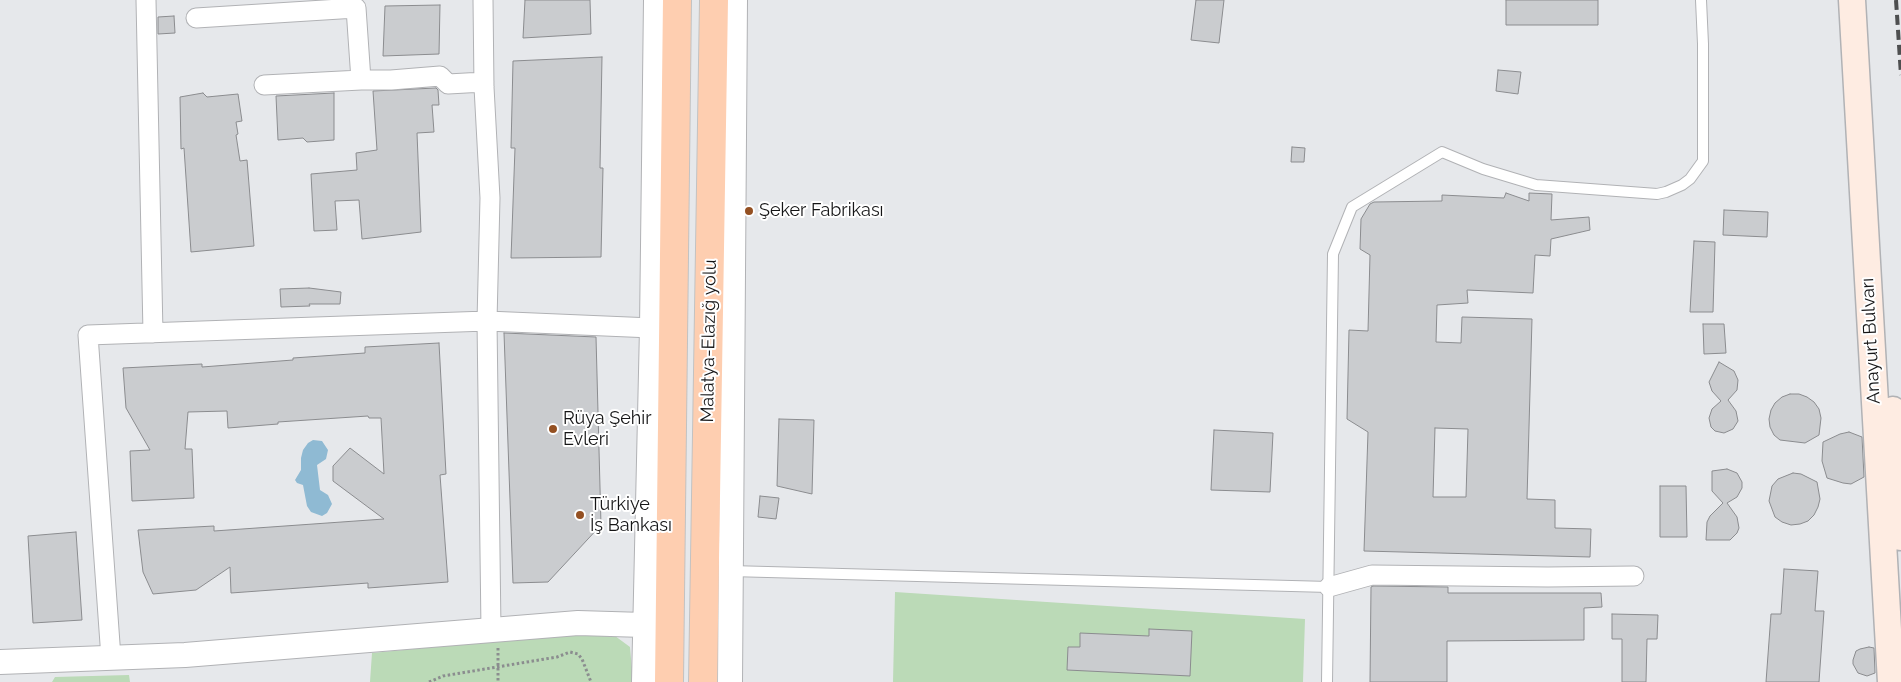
<!DOCTYPE html>
<meta charset="utf-8">
<style>
body{margin:0}
canvas{display:block;background:#e6e8eb}
</style>
<canvas width="1901" height="682"></canvas>
<script>
const c = document.querySelector('canvas').getContext('2d');
c.lineJoin = 'round';
function paint(path, color) {
  c.fillStyle = color;
  c.fill(path, 'evenodd');
}
function toPath(rows) {
  const path = new Path2D();
  for (const r of rows) {
    path.moveTo(r[0], r[1]);
    for (let i = 2; i < r.length; i += 2) path.lineTo(r[i], r[i + 1]);
  }
  return path;
}
function strokePath(path, color, width, dash) {
  c.strokeStyle = color;
  c.lineWidth = width;
  c.lineCap = dash ? 'butt' : 'round';
  c.setLineDash(dash || []);
  c.stroke(path);
}
function label(font, color, halo, rows, align = 'center') {
  c.font = font + ' Raleway,sans-serif';
  c.lineWidth = 4;
  c.setLineDash([]);
  c.textBaseline = 'middle';
  c.strokeStyle = halo;
  c.fillStyle = color;
  for (const [text, x, y, turn = 0] of rows) {
    c.save();
    c.translate(x, y);
    c.rotate((+turn || 0) * Math.PI / 180);
    c.textAlign = isNaN(turn) ? turn : align;
    if (halo) c.strokeText(text, 0, 0);
    c.fillText(text, 0, 0);
    c.restore();
  }
}
paint(toPath([
 [895,592,1305,619,1303,682,893,682],
 [591,632,611,633,630,647,633,682,370,682,372,653],
 [129,675,130,682,52,682,55,677]
]), '#bbdab7');
paint(toPath([
 [313,440,322,441,328,450,326,459,317,465,320,490,328,495,332,504,327,513,322,516,311,512,307,506,303,485,297,483,295,480,301,470,301,458,303,450,308,443]
]), '#8fbad3');
const building = toPath([
 [525,0,590,0,591,34,523,38,525,0],
 [1196,0,1224,0,1219,43,1191,40,1196,0],
 [1506,0,1598,0,1598,25,1506,25,1506,0],
 [440,5,439,54,383,56,385,6,440,5],
 [174,16,175,33,158,34,158,17,174,16],
 [602,57,600,168,603,168,601,257,511,258,515,148,511,148,513,61,602,57],
 [1498,70,1521,72,1518,94,1496,91,1498,70],
 [436,88,438,90,439,105,432,105,434,132,417,133,421,232,362,239,359,200,335,201,337,230,314,231,311,174,357,170,356,153,377,150,373,91,436,88],
 [203,93,207,97,238,94,242,121,236,122,238,134,236,135,240,161,247,160,254,246,191,252,184,148,181,149,180,97,203,93],
 [334,93,334,140,307,142,303,138,278,140,276,96,334,93],
 [1292,147,1305,148,1304,162,1291,162,1292,147],
 [1506,193,1529,201,1529,193,1552,194,1551,220,1589,217,1590,230,1551,239,1550,256,1535,255,1533,293,1467,290,1468,303,1437,305,1436,342,1461,343,1462,317,1532,319,1527,499,1555,500,1555,528,1591,529,1590,557,1364,551,1368,432,1347,419,1349,330,1368,331,1370,255,1360,249,1361,219,1370,204,1374,202,1442,201,1442,195,1504,198,1506,193],
 [1435,428,1468,429,1466,497,1433,497,1435,428],
 [1724,210,1768,212,1767,237,1723,235,1724,210],
 [1694,241,1715,242,1713,312,1690,312,1694,241],
 [309,288,341,292,340,304,309,304,310,306,281,307,280,289,309,288],
 [1703,324,1724,324,1726,353,1704,354,1703,324],
 [504,333,596,337,601,525,548,582,513,583,504,333],
 [439,343,446,474,440,475,448,582,368,588,368,583,231,593,230,567,196,590,153,594,143,572,138,530,214,526,214,531,384,519,333,481,333,466,350,448,384,474,381,418,369,418,368,416,278,422,278,424,228,428,227,411,188,412,185,449,192,449,194,498,132,501,130,451,150,450,126,408,123,368,202,364,202,367,293,360,293,358,365,353,365,347,439,343],
 [1719,362,1734,371,1738,380,1737,390,1728,400,1736,411,1738,421,1733,429,1724,433,1715,431,1711,427,1709,418,1712,409,1721,401,1712,391,1709,382,1719,362],
 [1790,394,1799,394,1807,397,1814,402,1819,409,1821,418,1819,435,1805,443,1780,440,1774,435,1770,427,1769,419,1771,410,1775,403,1782,397,1790,394],
 [779,419,814,420,812,494,777,486,779,419],
 [1214,430,1273,433,1270,492,1211,490,1214,430],
 [1849,432,1862,437,1864,477,1851,484,1843,483,1827,478,1822,461,1823,442,1840,434,1849,432],
 [1727,469,1737,473,1742,482,1742,488,1737,497,1727,503,1737,517,1739,528,1737,533,1730,540,1706,540,1707,522,1710,516,1723,503,1712,491,1712,471,1727,469],
 [1793,473,1801,474,1817,482,1820,499,1818,507,1814,515,1808,521,1800,524,1791,525,1782,522,1775,517,1769,501,1772,486,1778,479,1793,473],
 [1660,486,1686,486,1687,537,1660,537,1660,486],
 [760,496,779,498,776,519,758,517,760,496],
 [76,532,82,620,33,623,28,536,76,532],
 [1784,569,1818,571,1815,611,1824,611,1819,682,1766,682,1771,614,1781,614,1784,569],
 [1373,586,1448,587,1448,593,1601,593,1602,607,1584,608,1584,640,1447,641,1447,682,1370,682,1371,587,1373,586],
 [1612,614,1658,615,1657,639,1647,639,1646,682,1622,682,1622,639,1612,639,1612,614],
 [1149,629,1192,631,1190,676,1067,670,1068,647,1080,647,1080,633,1149,636,1149,629],
 [1869,647,1874,648,1875,673,1867,676,1858,673,1853,664,1853,660,1856,651,1860,649,1869,647]
]);
paint(building, '#cacccf');
strokePath(building, '#8b8c8f', 1);
const service = toPath([
 [730,571,1329,587],
 [1327,682,1333,254,1352,207,1442,152,1483,169,1536,185,1657,194,1666,192,1682,185,1690,179,1703,161,1703,44,1701,0]
]);
const minor = toPath([
 [146,0,153,333],
 [483,0,484,87,490,198,487,321,491,630],
 [196,18,356,8,361,80,391,80,440,76,448,84,484,82],
 [264,85,361,80],
 [1329,587,1372,575,1548,577,1634,576],
 [111,658,88,335,487,321,652,328]
]);
const tertiary = toPath([
 [0,662,185,655,578,623,644,625],
 [644,682,652,328,656,0],
 [730,682,735,0]
]);
const secondary = toPath([
 [1852,0,1891,682],
 [1893,410,1901,537]
]);
const trunk = toPath([
 [669,682,677,0],
 [703,682,714,0]
]);
strokePath(service, '#b1b2b5', 12);
strokePath(minor, '#b1b2b5', 21);
strokePath(tertiary, '#b1b2b5', 26);
strokePath(secondary, '#b1b2b5', 29);
strokePath(trunk, '#c2c2c2', 30);
strokePath(toPath([
 [498,648,498,682],
 [429,682,443,676,557,657,570,652,578,654,582,659,591,682]
]), '#8b8d8f', 3, [2.5, 2.5]);
strokePath(service, '#fff', 10);
strokePath(minor, '#fff', 19);
strokePath(tertiary, '#fff', 24);
strokePath(secondary, '#feece2', 26);
strokePath(trunk, '#feceb0', 28);
strokePath(toPath([
 [1896,0,1901,75]
]), '#4e4f50', 4, [10, 5]);
for (const [x, y, r, color] of [
 [749,211,5,"#945022"],
 [553,429,5,"#945022"],
 [580,515,5,"#945022"]
]) {
  const dot = new Path2D();
  dot.arc(x, y, r, 0, 2 * Math.PI);
  c.fillStyle = color;
  c.fill(dot);
  strokePath(dot, '#fff', 2);
}
label('18px', '#151516', '#fff', [
 ["Şeker Fabrikası",759,211],
 ["Rüya Şehir",563,419],
 ["Evleri",563,440],
 ["Türkiye",590,505],
 ["İş Bankası",590,526]
], 'left');
label('18px', '#151516', '#fff', [
 ["Malatya-Elazığ yolu",709,341,-89],
 ["Anayurt Bulvarı",1871,341,-93]
]);
</script>
